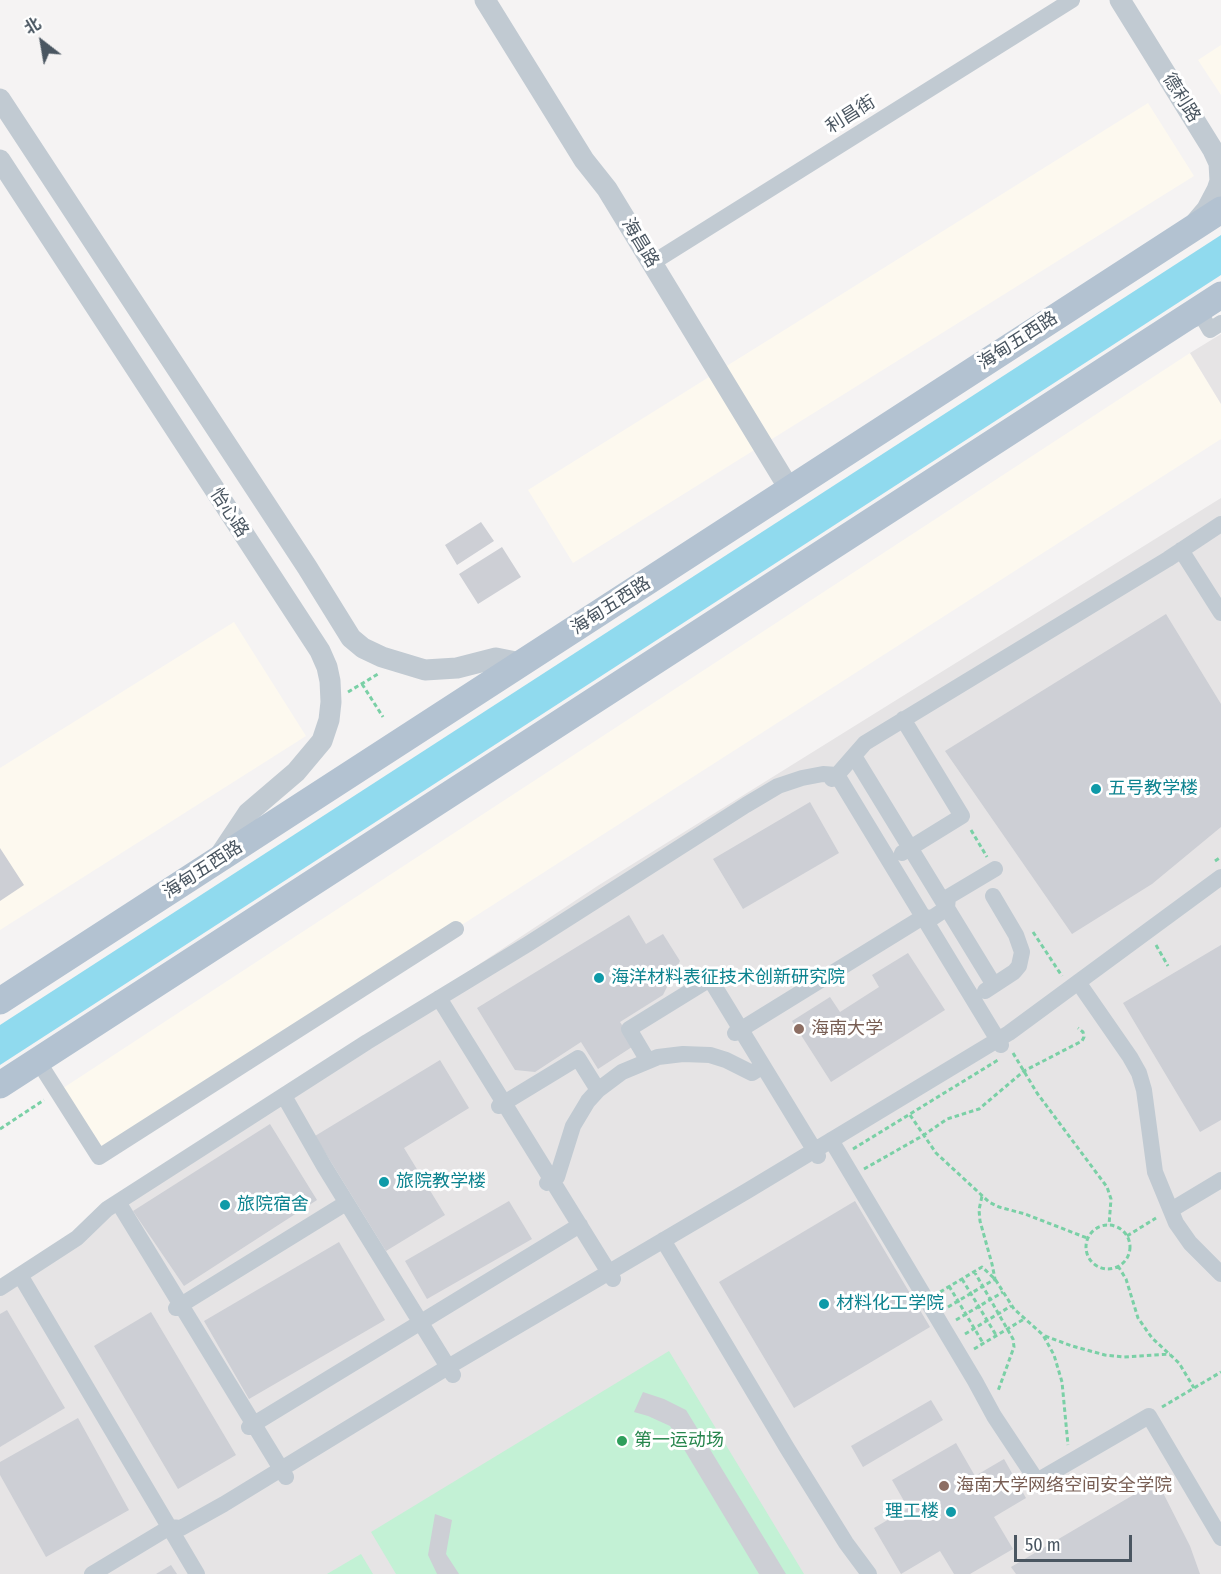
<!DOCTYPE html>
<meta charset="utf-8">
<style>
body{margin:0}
#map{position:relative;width:1221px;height:1574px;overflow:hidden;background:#f5f3f3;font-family:"Fira Sans Condensed","Noto Sans SC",sans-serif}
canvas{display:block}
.north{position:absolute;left:12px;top:12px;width:60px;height:60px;-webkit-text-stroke:4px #fff;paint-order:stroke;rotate:329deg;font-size:16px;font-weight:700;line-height:24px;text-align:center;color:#4a5661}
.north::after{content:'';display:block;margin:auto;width:21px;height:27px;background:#4a5661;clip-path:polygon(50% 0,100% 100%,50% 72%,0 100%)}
.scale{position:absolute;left:1014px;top:1535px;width:118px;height:27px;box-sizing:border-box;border:3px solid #4a5661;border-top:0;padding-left:8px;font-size:18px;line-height:21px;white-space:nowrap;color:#4a5661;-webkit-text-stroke:4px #fff;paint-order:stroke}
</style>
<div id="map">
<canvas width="1221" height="1574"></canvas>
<div class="north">北</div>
<div class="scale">50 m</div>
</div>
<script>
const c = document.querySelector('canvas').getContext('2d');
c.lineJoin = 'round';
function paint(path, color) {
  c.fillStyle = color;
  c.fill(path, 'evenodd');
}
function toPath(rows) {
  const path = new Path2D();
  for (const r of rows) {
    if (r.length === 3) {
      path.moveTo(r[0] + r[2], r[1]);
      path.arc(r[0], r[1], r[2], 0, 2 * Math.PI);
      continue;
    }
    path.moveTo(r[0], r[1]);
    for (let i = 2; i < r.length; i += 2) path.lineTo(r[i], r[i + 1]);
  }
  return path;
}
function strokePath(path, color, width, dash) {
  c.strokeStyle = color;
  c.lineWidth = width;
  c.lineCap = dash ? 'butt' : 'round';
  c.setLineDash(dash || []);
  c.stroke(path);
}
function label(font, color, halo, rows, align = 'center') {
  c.font = font + ' "Fira Sans Condensed","Noto Sans SC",sans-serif';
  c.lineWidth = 6;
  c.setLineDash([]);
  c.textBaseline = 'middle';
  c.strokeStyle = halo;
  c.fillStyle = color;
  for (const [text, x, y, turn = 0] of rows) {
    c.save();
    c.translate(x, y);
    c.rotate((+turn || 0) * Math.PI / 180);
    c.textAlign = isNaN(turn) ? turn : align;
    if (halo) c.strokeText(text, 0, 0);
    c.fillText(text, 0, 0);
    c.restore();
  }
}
paint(toPath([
 [1221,45,1221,95,1198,60],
 [1148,103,1194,176,573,563,528,490],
 [1190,353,1221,404,1221,439,99,1157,57,1092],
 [234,622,306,736,0,930,0,768]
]), '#fdf9ef');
paint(toPath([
 [1221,334,1221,404,1190,353],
 [1221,498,1221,1574,0,1574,0,1281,599,885]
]), '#e6e4e5');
paint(toPath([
 [669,1351,804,1574,396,1574,371,1532],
 [361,1554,373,1574,327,1574]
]), '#c3f1d5');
paint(toPath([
 [1221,235,1221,275,0,1065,0,1025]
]), '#90daee');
paint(toPath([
 [481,522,494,541,457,565,445,545],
 [502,547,521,577,478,604,459,574],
 [1166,614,1221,704,1221,827,1152,884,1072,934,945,751],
 [810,802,839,853,743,909,713,859],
 [0,848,24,885,0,901],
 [629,915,646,944,663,934,680,961,663,995,620,1022,635,1045,598,1069,581,1042,535,1072,515,1070,477,1008],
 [1221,945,1221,1120,1200,1132,1123,1003],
 [908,953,945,1010,831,1082,792,1021,830,997,840,1012,879,987,872,975],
 [440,1060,469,1108,404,1148,445,1215,386,1251,315,1136],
 [270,1124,317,1200,184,1286,133,1211],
 [509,1201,532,1239,427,1299,405,1261],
 [855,1201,930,1327,794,1408,719,1282],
 [339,1242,385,1320,249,1399,204,1321],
 [7,1310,65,1408,0,1447,0,1314],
 [151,1312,236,1455,178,1489,94,1346],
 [643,1392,664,1399,686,1410,786,1574,759,1574,670,1426,648,1416,634,1412],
 [931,1400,943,1420,863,1467,851,1446],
 [78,1418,129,1510,46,1557,0,1475,0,1462],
 [956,1443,975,1476,1004,1459,1026,1498,994,1517,1013,1549,970,1574,954,1574,940,1551,901,1574,874,1528,908,1508,892,1480],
 [1157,1481,1190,1546,1200,1574,1016,1574,1011,1567],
 [435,1514,452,1520,446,1554,459,1574,437,1574,428,1555],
 [171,1565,177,1574,156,1574]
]), '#cdcfd5');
strokePath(toPath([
 [362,684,383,717],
 [348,692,378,674],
 [971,830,987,857],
 [1215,861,1221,857],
 [1033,932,1062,976],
 [1156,945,1168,966],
 [1013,1053,1037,1093,1107,1187,1111,1199,1109,1225],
 [910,1115,936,1153,989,1202,999,1207,1025,1214,1087,1238],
 [0,1129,44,1100],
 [853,1149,998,1060],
 [864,1169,924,1135,947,1119,979,1109,1024,1071,1082,1041,1084,1037,1083,1032,1078,1028],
 [1108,1247,22],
 [1127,1236,1156,1218],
 [1118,1266,1126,1279,1138,1318,1152,1338,1179,1363,1194,1388],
 [974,1271,1013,1339,1014,1347,998,1391],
 [962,1279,996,1335],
 [949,1286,983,1343],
 [940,1292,982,1267,995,1279,1014,1309,1043,1335,1054,1355,1062,1382,1068,1445],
 [948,1307,995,1279,992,1264,980,1221,979,1210,982,1196],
 [956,1320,1003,1292],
 [965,1334,1011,1306],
 [1045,1336,1072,1346,1105,1355,1124,1357,1170,1354],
 [974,1349,1024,1319],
 [1162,1407,1221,1372]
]), '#7ad0a6', 3, [4.5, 3]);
strokePath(toPath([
 [652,263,1072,0],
 [1187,322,1202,316,1210,330,1221,323],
 [1181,550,1221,613],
 [854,756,994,985],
 [832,779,837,775,865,743,1168,559,1221,524],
 [902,853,962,816,903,719],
 [1078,982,1130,1057,1139,1073,1144,1090,1155,1172,1176,1223,1190,1243,1221,1274],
 [985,991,1014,972,1019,966,1022,952,1016,935,993,896],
 [439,998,613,1279],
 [735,1033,923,917,932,918,947,908,948,897,995,869],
 [38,1061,99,1157,456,929],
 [648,1061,629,1029,710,979,818,1156],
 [284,1096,324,1166,453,1375],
 [499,1106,578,1058,598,1090],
 [831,1140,975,1381,994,1416,1037,1481,1149,1416,1221,1538],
 [547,1183,557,1177,573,1126,588,1101,598,1090,622,1072,658,1057,683,1054,710,1055,726,1060,752,1073,763,1066],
 [118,1202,286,1477],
 [1171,1210,1221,1180],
 [663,1240,787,1448,846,1543,869,1574],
 [20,1275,197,1574],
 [0,1288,77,1238,107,1209,367,1042,528,944,746,805,778,786,802,778,823,774,837,775,1001,1045],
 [176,1308,346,1203],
 [249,1427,580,1225],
 [92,1574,170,1527,181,1528,224,1504,448,1367,747,1191,1009,1033,1221,877]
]), '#c1cad2', 16);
strokePath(toPath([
 [485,0,584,160,607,189,790,490],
 [1120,0,1213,150,1219,163,1220,181,1217,190,1207,209,1196,222],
 [0,99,307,567,351,638,363,648,382,657,425,670,457,668,496,658,521,663],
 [0,160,320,651,327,667,330,681,331,702,329,720,322,741,296,772,248,813,220,855]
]), '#c1cad2', 21);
strokePath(toPath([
 [0,1001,1221,210],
 [0,1085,1221,295]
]), '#b3c2d1', 27);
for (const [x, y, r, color] of [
 [1096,789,6,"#0f9aa8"],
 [599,978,6,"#0f9aa8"],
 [799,1029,6,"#8d6e63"],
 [384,1182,6,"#0f9aa8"],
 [225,1205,6,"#0f9aa8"],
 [824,1304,6,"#0f9aa8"],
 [622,1441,6,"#2e9e5b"],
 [944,1486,6,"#8d6e63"],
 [951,1512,6,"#0f9aa8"]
]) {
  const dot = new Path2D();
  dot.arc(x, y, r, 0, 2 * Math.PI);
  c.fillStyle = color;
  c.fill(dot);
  strokePath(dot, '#fff', 2);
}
label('18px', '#4a5661', '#fff', [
 ["德利路",1181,98,58],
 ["利昌街",851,115,-32],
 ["海昌路",640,243,59],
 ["海甸五西路",1018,341,-33],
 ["怡心路",229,513,57],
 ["海甸五西路",611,606,-33],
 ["海甸五西路",203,870,-33]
]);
label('18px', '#0d838f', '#fff', [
 ["五号教学楼",1108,789],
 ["海洋材料表征技术创新研究院",611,978],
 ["旅院教学楼",396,1182],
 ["旅院宿舍",237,1205],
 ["材料化工学院",836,1304],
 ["理工楼",939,1512,"right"]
], 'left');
label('18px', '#785e54', '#fff', [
 ["海南大学",811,1029],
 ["海南大学网络空间安全学院",956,1486]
], 'left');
label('18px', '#27864d', '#fff', [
 ["第一运动场",634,1441]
], 'left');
</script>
